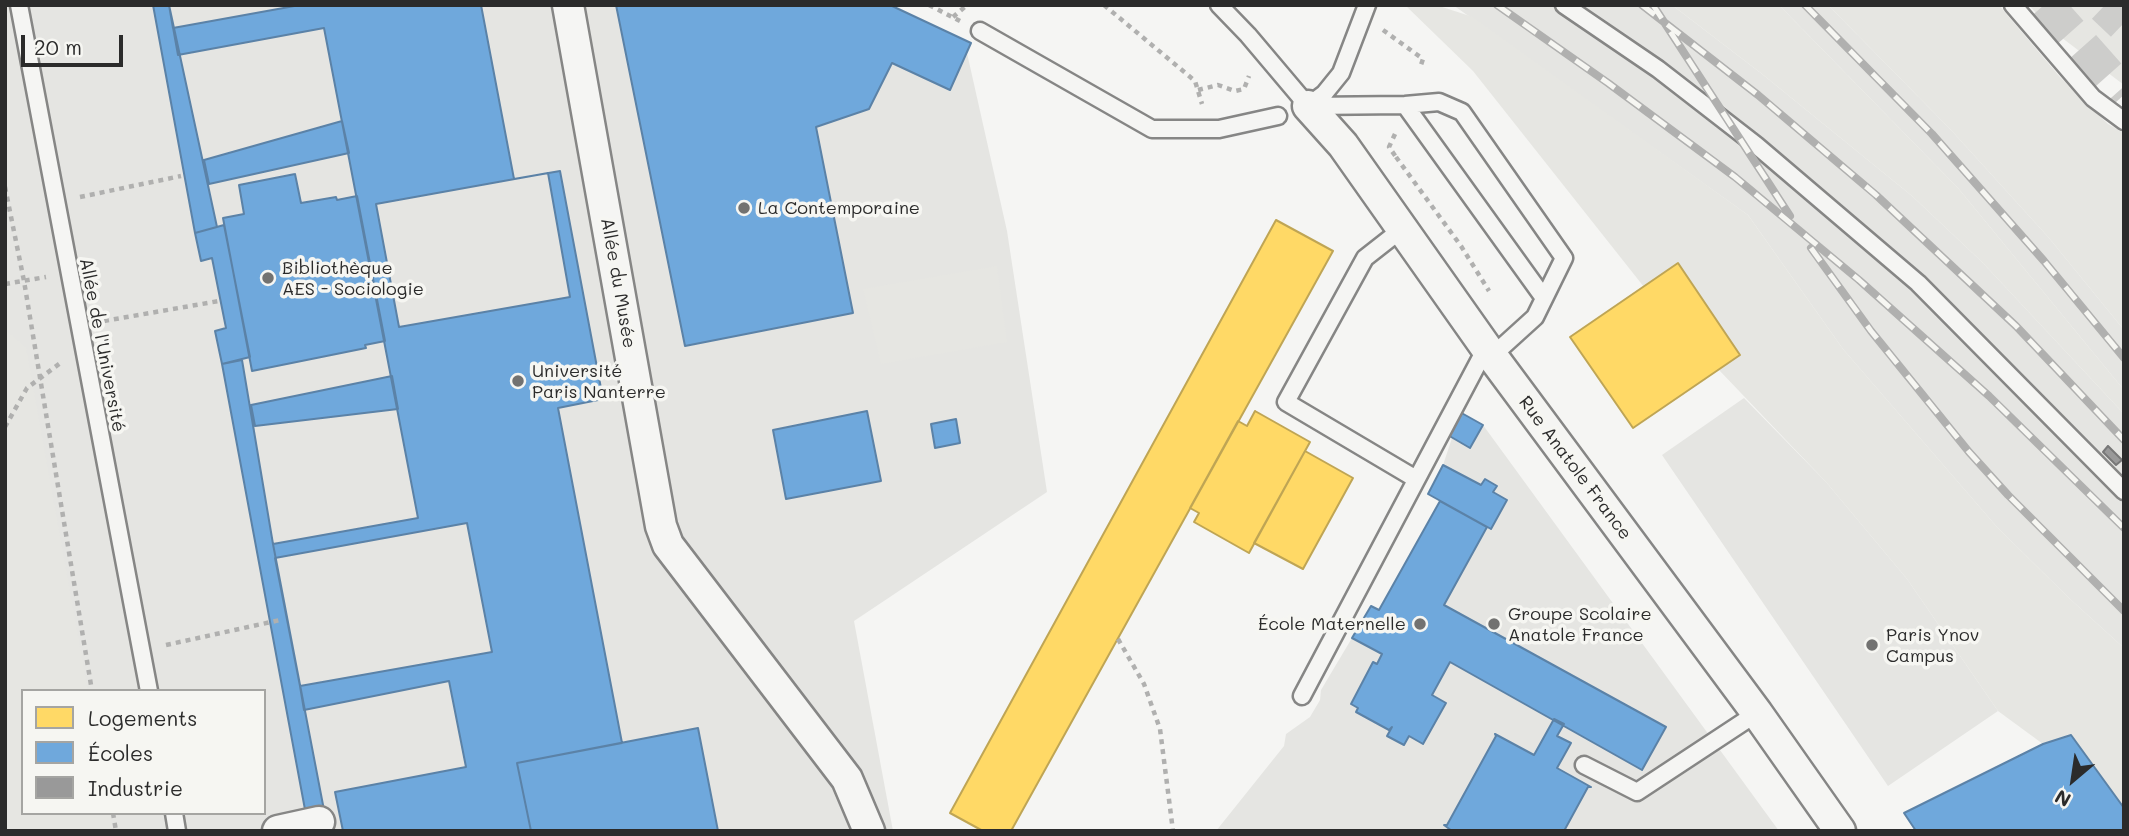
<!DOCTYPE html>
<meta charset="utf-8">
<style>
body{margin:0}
#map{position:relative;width:2129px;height:836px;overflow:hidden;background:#f5f5f3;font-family:Mali,sans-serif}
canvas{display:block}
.frame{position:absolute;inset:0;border:7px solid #2b2b2b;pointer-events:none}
.legend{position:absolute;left:21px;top:689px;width:245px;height:126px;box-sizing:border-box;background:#f6f6f2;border:2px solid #a5a5a2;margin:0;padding:9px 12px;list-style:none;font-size:21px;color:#2b2b2b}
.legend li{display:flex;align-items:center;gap:14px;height:35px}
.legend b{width:35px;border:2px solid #a5a5a2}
.north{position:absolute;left:2038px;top:745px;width:70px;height:70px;-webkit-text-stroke:5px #f6f6f2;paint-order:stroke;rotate:209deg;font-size:19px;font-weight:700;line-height:28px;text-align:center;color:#2b2b2b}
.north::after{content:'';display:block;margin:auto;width:24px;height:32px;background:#2b2b2b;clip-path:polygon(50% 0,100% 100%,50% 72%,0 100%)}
.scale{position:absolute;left:21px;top:35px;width:102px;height:32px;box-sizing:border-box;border:4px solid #2b2b2b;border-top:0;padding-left:9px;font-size:21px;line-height:24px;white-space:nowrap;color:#2b2b2b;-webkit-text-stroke:5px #f6f6f2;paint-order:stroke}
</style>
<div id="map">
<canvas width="2129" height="836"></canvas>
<div class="frame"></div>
<ul class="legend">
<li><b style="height:19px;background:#ffd966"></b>Logements</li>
<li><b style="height:19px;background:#6fa8dc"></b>Écoles</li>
<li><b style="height:19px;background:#999"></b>Industrie</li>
</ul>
<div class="north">N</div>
<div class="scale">20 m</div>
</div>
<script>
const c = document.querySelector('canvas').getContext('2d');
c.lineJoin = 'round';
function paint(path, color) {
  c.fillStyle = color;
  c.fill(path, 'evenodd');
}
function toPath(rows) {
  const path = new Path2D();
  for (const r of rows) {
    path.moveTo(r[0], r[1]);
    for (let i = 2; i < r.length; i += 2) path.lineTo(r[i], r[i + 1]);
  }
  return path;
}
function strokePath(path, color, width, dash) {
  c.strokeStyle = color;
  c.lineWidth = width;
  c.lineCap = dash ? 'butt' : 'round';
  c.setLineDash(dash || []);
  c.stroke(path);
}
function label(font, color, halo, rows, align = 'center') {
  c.font = font + ' Mali,sans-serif';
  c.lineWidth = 7;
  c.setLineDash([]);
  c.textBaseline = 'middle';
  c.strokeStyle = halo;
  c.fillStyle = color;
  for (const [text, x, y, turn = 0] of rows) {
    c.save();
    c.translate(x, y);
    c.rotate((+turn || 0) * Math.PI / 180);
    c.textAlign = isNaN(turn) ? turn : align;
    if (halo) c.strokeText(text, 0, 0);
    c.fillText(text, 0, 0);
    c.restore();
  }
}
paint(toPath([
 [5,5,890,5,971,43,967,53,1007,231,1047,492,854,621,893,831,5,831],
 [23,691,264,691,264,813,23,813],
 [1453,5,1672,5,1762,74,1912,196,1982,262,2124,414,2124,648,2069,598,1997,527,1843,349,1748,215],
 [1779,5,1828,5,1951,130,2049,238,2124,330,2124,390,1958,188],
 [1744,398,1826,482,1907,579,1998,711,1888,786,1662,455],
 [1483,425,1779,831,1216,831,1284,746,1286,734,1310,717,1320,700,1321,690,1371,606,1379,610,1440,501,1428,494,1443,465,1452,438,1470,448]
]), '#e5e5e2');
paint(toPath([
 [1405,5,1436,5,1473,17,1748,215,1843,349,1997,527,2069,598,2124,648,2124,809,2071,735,2043,744,1998,711,1907,579,1826,482,1719,370,1740,355,1679,264,1644,287,1473,71],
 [1672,5,1779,5,1958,188,2124,390,2124,414,1982,262,1912,196,1762,74],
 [1828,5,1999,5,2060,77,2108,124,2124,133,2124,330,2049,238,1951,130],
 [2029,5,2124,5,2124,85,2049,28],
 [997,266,1007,342,881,364,863,289],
 [5,329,26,347,88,691,23,691,23,813,110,813,113,831,5,831]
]), '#e6e6e2');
const homes = toPath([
 [1276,220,1333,251,1011,831,983,831,950,813,1276,220],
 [1678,263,1740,355,1633,428,1570,337,1678,263],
 [1255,411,1310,442,1249,553,1194,522,1199,513,1190,508,1238,421,1247,426,1255,411],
 [1305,451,1353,478,1303,569,1254,543,1305,451]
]);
paint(homes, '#ffd966');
strokePath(homes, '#bfa554', 2);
const schools = toPath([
 [153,5,169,5,217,227,195,233,153,5],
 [169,5,300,5,173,28,169,5],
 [169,5,481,5,514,179,560,171,603,399,558,408,622,743,517,763,531,831,343,831,335,792,466,767,449,681,304,710,300,686,273,544,418,518,324,28,178,55,169,5],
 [616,5,890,5,971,43,950,90,892,63,869,109,816,127,853,313,685,346,616,5],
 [342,121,349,153,209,184,204,160,342,121],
 [548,173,570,297,399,327,376,204,548,173],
 [295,174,301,203,336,197,337,200,357,196,385,341,365,345,366,348,252,371,223,218,244,214,239,185,295,174],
 [224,225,250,357,222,364,215,331,226,328,212,258,201,261,195,233,224,225],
 [242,360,273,544,328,831,309,831,222,364,242,360],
 [392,376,398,409,255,426,251,405,392,376],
 [867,411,881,481,786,499,773,430,867,411],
 [1458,411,1483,425,1470,448,1446,434,1458,411],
 [956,419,960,443,935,448,931,424,956,419],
 [1443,465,1481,485,1485,479,1497,486,1493,492,1507,500,1491,529,1428,494,1443,465],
 [1440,501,1487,527,1444,605,1666,727,1642,770,1450,662,1432,695,1446,703,1423,744,1409,736,1404,745,1387,736,1392,727,1389,730,1356,712,1358,708,1351,704,1373,662,1377,664,1382,654,1352,638,1371,606,1379,610,1440,501],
 [467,523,492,652,300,686,275,558,467,523],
 [1554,719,1564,724,1557,736,1571,743,1557,768,1591,787,1588,787,1564,831,1452,831,1444,825,1447,825,1496,736,1495,734,1534,755,1554,719],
 [698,728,718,831,531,831,517,763,698,728],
 [2071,735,2124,808,2124,831,1916,831,1904,813,2043,744,2071,735]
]);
paint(schools, '#6fa8dc');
strokePath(schools, '#5b82a7', 2);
const industry = toPath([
 [2108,446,2122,460,2116,465,2103,452,2108,446]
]);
paint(industry, '#999');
strokePath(industry, '#787878', 2);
strokePath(toPath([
 [2044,5,2124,95],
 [2105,5,2124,23]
]), '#cdcdcb', 38, [38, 19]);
const lane = toPath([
 [19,5,149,691],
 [1219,5,1248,35,1308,106],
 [1564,5,1658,69,1756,145,1918,283,2124,491],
 [2013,5,2093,98,2124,121],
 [980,31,1152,129,1219,129,1278,116],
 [1405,105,1544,298],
 [1308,106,1405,105,1439,102,1462,112,1564,258,1535,317,1492,356],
 [1308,106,1324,94,1341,73,1367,5],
 [1402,229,1365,258,1286,402,1416,479],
 [1302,696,1486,348],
 [1584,765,1637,792,1757,713],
 [174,813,177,831]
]);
const street = toPath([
 [568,5,661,526,668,545,847,779,869,831],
 [1308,106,1343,145,1492,356,1757,713,1840,831],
 [278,831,319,822]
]);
strokePath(lane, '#868685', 21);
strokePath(street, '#868685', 35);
strokePath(toPath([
 [929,5,960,21],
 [1104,5,1195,81,1202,104],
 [953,17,967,5],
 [1383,30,1423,59,1420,68],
 [1198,90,1218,85,1235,91,1244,89,1249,76],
 [1395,134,1389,147,1396,157],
 [1396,157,1461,246,1489,291],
 [5,187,24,281,92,691],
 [80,197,181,176],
 [5,284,46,277],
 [104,321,219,301],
 [5,427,27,388,63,361],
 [1118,639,1144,684,1160,729,1173,831],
 [166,645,280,620],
 [113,813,116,831]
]), '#b0b0af', 4.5, [5, 5]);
strokePath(lane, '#f5f5f3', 16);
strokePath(street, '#f5f5f3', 30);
const rail = toPath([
 [1497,5,1608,83,1735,177,1859,280,1989,396,2124,528],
 [1642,5,1758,95,1876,195,2016,326,2124,440],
 [1653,5,1790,216],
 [1805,5,1932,134,2044,261,2124,358],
 [1811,248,1871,331,1969,452,2008,495,2124,611]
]);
strokePath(rail, '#b0b0af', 8);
strokePath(rail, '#f6f6f2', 5, [16]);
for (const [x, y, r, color] of [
 [744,208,7,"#727271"],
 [268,278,7,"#727271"],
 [518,381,7,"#727271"],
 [1420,624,7,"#727271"],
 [1494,624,7,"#727271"],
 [1872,645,7,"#727271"]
]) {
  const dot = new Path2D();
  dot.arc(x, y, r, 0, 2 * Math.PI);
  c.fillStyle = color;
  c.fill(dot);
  strokePath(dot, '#f6f6f2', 2.5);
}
label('18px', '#2b2b2b', '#f6f6f2', [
 ["La Contemporaine",758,208],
 ["Bibliothèque",282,268],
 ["AES - Sociologie",282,289],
 ["Université",532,371],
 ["Paris Nanterre",532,392],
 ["Groupe Scolaire",1508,614],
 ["Anatole France",1508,635],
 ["École Maternelle",1406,624,"right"],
 ["Paris Ynov",1886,635],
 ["Campus",1886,656]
], 'left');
label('18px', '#2b2b2b', '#f6f6f2', [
 ["Allée du Musée",618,283,80],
 ["Allée de l'Université",102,345,79],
 ["Rue Anatole France",1575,468,53]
]);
</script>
